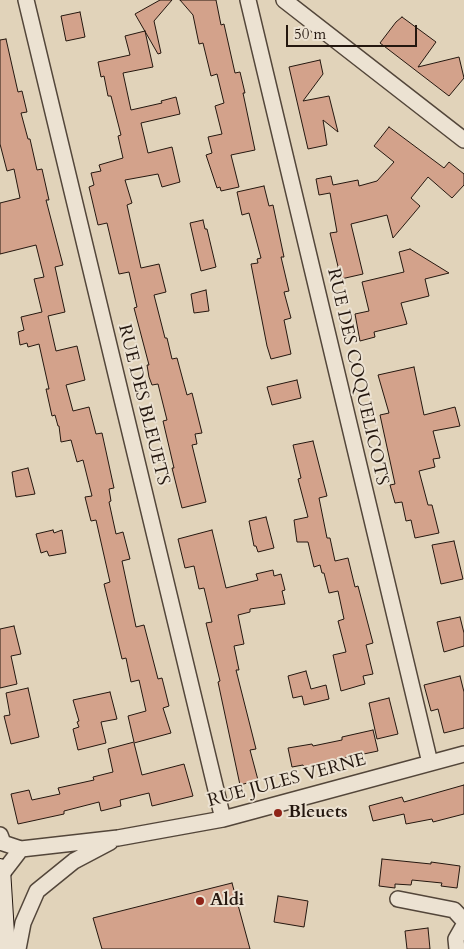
<!DOCTYPE html>
<style>
body{margin:0}
#map{position:relative;width:464px;height:949px;overflow:hidden;background:#e1d3ba;font-family:Cardo,serif}
canvas{display:block}
.scale{position:absolute;left:286px;top:25px;width:131px;height:22px;box-sizing:border-box;border:2px solid #24170f;border-top:0;padding-left:6px;font-size:15px;line-height:18px;white-space:nowrap;color:#24170f;-webkit-text-stroke:4px #ece2d2;paint-order:stroke}
</style>
<div id="map">
<canvas width="464" height="949"></canvas>
<div class="scale">50 m</div>
</div>
<script>
const c = document.querySelector('canvas').getContext('2d');
c.lineJoin = 'round';
function paint(path, color) {
  c.fillStyle = color;
  c.fill(path, 'evenodd');
}
function toPath(rows) {
  const path = new Path2D();
  for (const r of rows) {
    path.moveTo(r[0], r[1]);
    for (let i = 2; i < r.length; i += 2) path.lineTo(r[i], r[i + 1]);
  }
  return path;
}
function strokePath(path, color, width, dash) {
  c.strokeStyle = color;
  c.lineWidth = width;
  c.lineCap = dash ? 'butt' : 'round';
  c.setLineDash(dash || []);
  c.stroke(path);
}
function label(font, color, halo, rows, align = 'center') {
  c.font = font + ' Cardo,serif';
  c.lineWidth = 4;
  c.setLineDash([]);
  c.textBaseline = 'middle';
  c.strokeStyle = halo;
  c.fillStyle = color;
  for (const [text, x, y, turn = 0] of rows) {
    c.save();
    c.translate(x, y);
    c.rotate((+turn || 0) * Math.PI / 180);
    c.textAlign = isNaN(turn) ? turn : align;
    if (halo) c.strokeText(text, 0, 0);
    c.fillText(text, 0, 0);
    c.restore();
  }
}
const building = toPath([
 [160,0,172,0,154,21,161,53,158,54,135,14,160,0],
 [180,0,216,0,221,25,224,24,235,73,240,72,245,93,243,93,255,150,231,155,239,187,221,191,220,187,217,188,206,155,212,153,208,137,222,134,215,106,224,103,217,74,211,76,203,43,199,44,193,15,180,0],
 [80,12,85,37,66,41,61,16,80,12],
 [402,17,436,42,418,67,459,57,464,78,449,96,380,43,396,22,402,17],
 [145,31,153,67,123,73,131,110,162,103,161,101,176,97,180,114,141,123,148,153,172,147,180,182,162,187,158,174,125,180,132,203,127,205,141,268,159,264,166,292,154,295,165,338,167,338,172,359,177,358,187,395,192,393,202,433,195,434,197,444,192,445,206,502,182,508,172,468,174,468,163,421,167,420,158,384,152,385,149,377,147,365,149,365,134,308,137,307,129,272,119,274,107,223,98,225,89,187,94,185,91,173,101,171,99,165,123,158,118,136,121,135,111,96,108,96,104,76,101,77,98,62,130,55,125,36,145,31],
 [6,39,18,92,22,91,27,112,21,113,28,139,30,139,37,170,42,169,49,200,46,200,63,265,55,267,65,312,48,316,56,351,77,346,85,380,66,385,73,411,89,407,96,434,102,433,114,488,109,489,111,501,109,502,116,534,123,532,130,559,122,561,136,627,144,625,158,679,162,678,169,706,163,708,171,733,134,743,142,775,184,764,193,796,152,806,149,793,120,800,121,806,101,811,99,802,64,811,64,814,18,824,11,794,29,790,32,800,60,794,58,788,94,780,93,777,113,772,108,749,134,742,128,716,146,711,139,680,131,682,126,658,122,659,104,584,110,582,96,520,91,521,85,497,92,496,83,460,77,462,71,440,61,442,59,426,58,426,55,415,52,416,46,389,49,389,39,344,28,347,27,343,20,345,18,332,24,330,21,317,42,312,34,279,44,277,36,245,0,254,0,203,20,198,14,169,7,171,0,144,0,40,6,39],
 [320,60,323,74,303,101,329,96,338,132,323,120,327,145,308,149,289,67,320,60],
 [389,127,444,168,449,162,464,174,464,185,452,198,428,177,411,198,420,206,393,238,387,215,351,224,363,274,341,279,330,233,337,232,330,193,319,195,316,179,331,176,333,185,358,180,359,186,377,181,394,162,374,146,389,127],
 [264,186,269,206,273,205,284,257,281,257,289,291,284,292,291,318,284,320,291,354,271,359,267,346,251,264,258,263,257,259,261,258,249,213,242,215,237,192,264,186],
 [203,220,205,229,207,229,216,267,201,271,190,223,203,220],
 [410,249,449,273,425,279,429,296,401,303,407,324,374,332,375,337,360,341,355,314,369,311,362,282,404,272,399,252,410,249],
 [206,290,209,311,194,313,191,294,206,290],
 [414,367,424,415,455,407,460,426,433,431,440,458,433,459,435,467,419,471,428,505,432,505,439,533,415,538,411,520,406,521,402,502,395,503,390,485,395,484,380,415,389,413,378,375,414,367],
 [297,380,301,398,272,405,267,387,297,380],
 [313,441,327,496,319,498,327,538,330,538,335,561,348,558,355,587,358,586,373,643,366,645,373,674,363,676,365,684,341,691,333,655,346,652,338,621,344,619,338,591,329,593,324,573,322,573,320,565,314,567,308,542,297,542,294,520,308,517,298,479,301,478,293,445,313,441],
 [28,468,35,494,16,497,12,472,28,468],
 [266,517,274,548,258,552,256,546,254,546,249,521,266,517],
 [53,530,54,533,62,530,66,553,49,556,47,551,41,553,36,534,53,530],
 [212,530,226,588,258,580,256,574,273,570,274,576,281,574,285,590,282,591,285,604,250,609,250,612,238,615,244,644,234,646,239,670,236,670,256,749,250,750,258,780,240,785,218,682,220,681,206,623,212,622,204,588,199,589,194,566,185,568,178,539,212,530],
 [454,541,463,579,441,584,432,545,454,541],
 [460,617,464,633,464,646,444,652,437,622,460,617],
 [14,626,21,654,11,656,17,684,0,688,0,629,14,626],
 [306,671,311,689,326,685,329,699,304,705,302,696,293,698,288,676,306,671],
 [460,676,464,692,464,728,444,733,438,709,431,711,424,685,460,676],
 [28,688,39,737,11,744,4,716,10,715,6,693,28,688],
 [110,692,117,719,101,722,106,743,78,750,73,729,79,727,77,722,79,721,73,700,110,692],
 [389,698,398,734,377,739,369,703,389,698],
 [373,730,378,751,316,764,305,769,303,765,292,767,288,748,312,744,313,746,342,740,342,737,373,730],
 [464,785,464,814,433,822,432,819,406,824,404,814,373,821,369,806,402,797,404,802,464,785],
 [382,859,431,864,431,862,460,866,457,888,441,886,442,883,412,880,411,885,395,884,395,888,379,886,382,859],
 [232,883,250,949,102,949,93,918,232,883],
 [278,896,308,901,304,927,274,922,278,896],
 [428,928,430,949,407,949,405,931,428,928]
]);
paint(building, '#d3a28b');
strokePath(building, '#24170f', 1);
const street = toPath([
 [26,0,223,819],
 [248,0,430,763],
 [284,0,464,140],
 [0,835,3,843,21,849],
 [1,875,21,849,118,838,223,819,464,754],
 [398,899,454,910,464,921],
 [18,949,23,923,37,891,74,861,110,842],
 [457,949,456,939,464,925]
]);
const secondary = toPath([
 [0,869,5,949]
]);
strokePath(street, '#53463a', 18);
strokePath(secondary, '#24170f', 22);
strokePath(street, '#ece2d2', 15);
strokePath(secondary, '#ece2d2', 20);
for (const [x, y, r, color] of [
 [278,813,5,"#8f2418"],
 [200,901,5,"#8f2418"]
]) {
  const dot = new Path2D();
  dot.arc(x, y, r, 0, 2 * Math.PI);
  c.fillStyle = color;
  c.fill(dot);
  strokePath(dot, '#ece2d2', 2);
}
label('18px', '#24170f', '#ece2d2', [
 ["RUE DES COQUELICOTS",357,377,77],
 ["RUE DES BLEUETS",143,405,76],
 ["RUE JULES VERNE",287,781,-15]
]);
label('bold 18px', '#24170f', '#ece2d2', [
 ["Bleuets",288,813],
 ["Aldi",210,901]
], 'left');
</script>
